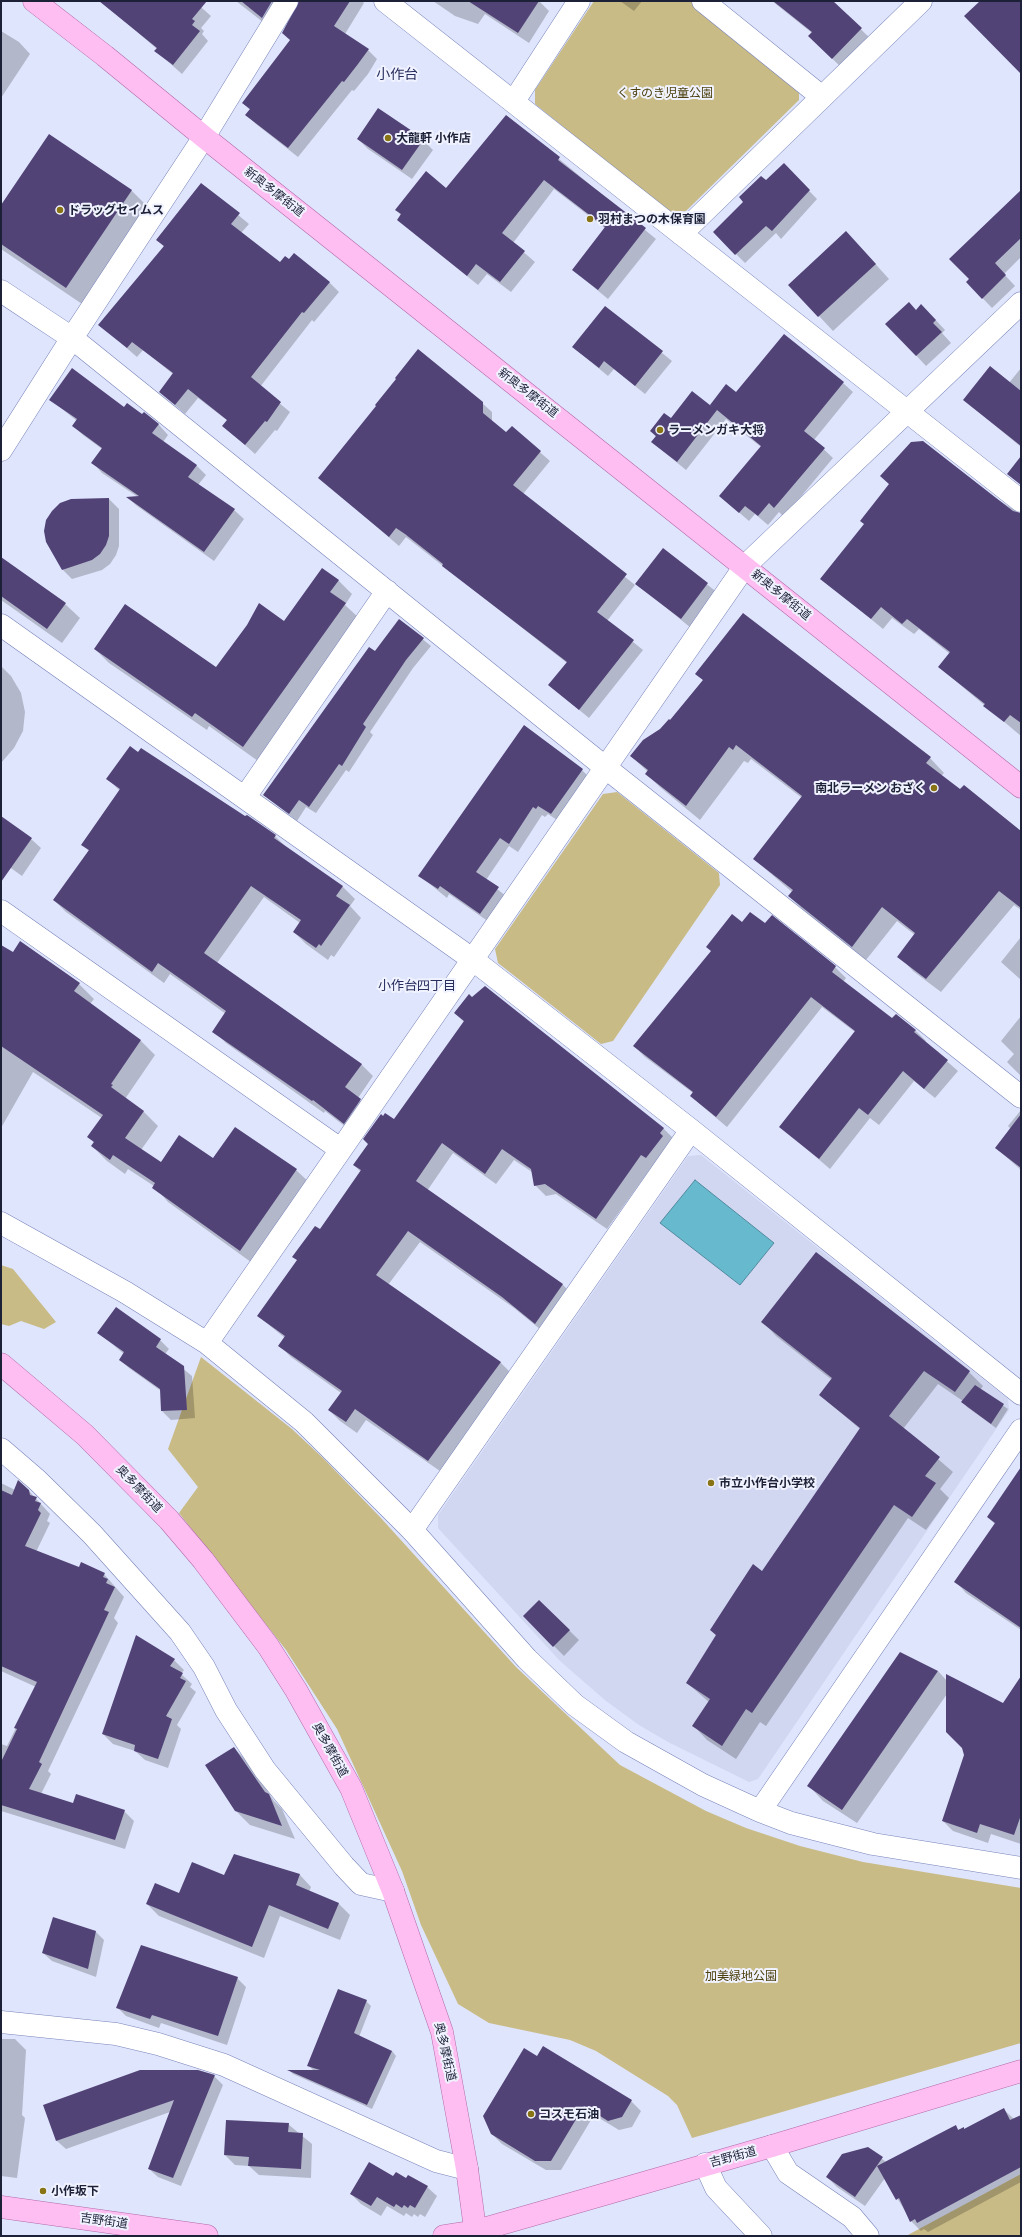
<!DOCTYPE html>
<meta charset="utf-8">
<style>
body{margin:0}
#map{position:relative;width:1022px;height:2237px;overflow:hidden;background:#dfe5fd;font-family:Inter,sans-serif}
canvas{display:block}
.frame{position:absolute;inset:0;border:2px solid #1d2137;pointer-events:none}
</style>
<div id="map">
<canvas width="1022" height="2237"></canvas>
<div class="frame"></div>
</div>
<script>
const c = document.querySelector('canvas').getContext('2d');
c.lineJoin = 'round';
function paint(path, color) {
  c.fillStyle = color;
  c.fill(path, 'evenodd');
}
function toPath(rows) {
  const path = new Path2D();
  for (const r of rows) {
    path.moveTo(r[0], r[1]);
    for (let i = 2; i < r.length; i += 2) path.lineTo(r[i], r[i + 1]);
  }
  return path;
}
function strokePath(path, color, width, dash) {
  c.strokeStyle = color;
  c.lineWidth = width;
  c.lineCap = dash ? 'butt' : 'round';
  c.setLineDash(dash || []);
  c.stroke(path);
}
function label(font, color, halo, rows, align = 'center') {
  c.font = font + ' Inter,"Noto Sans JP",sans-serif';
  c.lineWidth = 4;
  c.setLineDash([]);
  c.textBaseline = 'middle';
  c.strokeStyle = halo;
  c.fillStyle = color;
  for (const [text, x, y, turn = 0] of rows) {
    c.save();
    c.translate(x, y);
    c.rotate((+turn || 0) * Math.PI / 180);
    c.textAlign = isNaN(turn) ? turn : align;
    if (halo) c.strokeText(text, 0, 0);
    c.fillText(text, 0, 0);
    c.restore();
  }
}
paint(toPath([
 [701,1155,1008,1399,1009,1410,758,1779,749,1782,668,1742,639,1725,606,1701,560,1661,438,1528,438,1515,688,1156]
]), '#d1d6f1');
paint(toPath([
 [594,1,692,1,799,85,799,100,686,211,669,212,535,104,535,90],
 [617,792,719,873,720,885,613,1041,601,1044,498,963,495,949,603,794],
 [1,1265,13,1269,56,1322,44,1329,21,1321,9,1326,1,1324],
 [201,1357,292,1429,324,1459,380,1517,516,1667,620,1765,706,1811,746,1828,800,1846,863,1862,1021,1888,1021,2043,692,2138,677,2105,668,2096,596,2051,570,2040,489,2023,458,2004,421,1925,402,1871,337,1729,286,1650,179,1513,198,1487,168,1449],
 [1021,2174,1021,2236,906,2236]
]), '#c9bb86');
const water = toPath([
 [695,1180,774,1243,740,1285,660,1223,695,1180]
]);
paint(water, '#67b9cd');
strokePath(water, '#518ba0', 1);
paint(toPath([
 [125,1,194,1,211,16,201,28,204,31,202,34,208,41,182,74,156,51,157,49,115,13],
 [236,1,291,1,263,22],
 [302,1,362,1,364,3,345,34,368,50,377,59,368,74,354,91,352,90,298,157,256,124,247,115,250,110,243,103,291,41],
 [433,1,539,1,549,11,529,43,485,14,478,24,455,16],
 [620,1,642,1,634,11],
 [772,1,831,1,871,39,842,68,819,46,812,33],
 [1,31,19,42,30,54,1,98],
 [507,116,656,239,608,299,573,270,606,229,554,189,513,243,535,262,511,292,487,274,478,285,398,220,401,215,396,210,446,190],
 [358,139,423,140,433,150,412,179,368,149],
 [784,165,817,199,781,239,776,233,745,263,714,232],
 [201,184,249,224,241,233,280,263,329,282,339,292,314,322,312,320,260,387,290,412,277,431,275,430,255,454,224,426,228,421,198,398,185,414,170,401,160,392,173,374,143,350,137,357,100,325,164,247,157,239],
 [131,190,150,209,85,306,1,249,1,207],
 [1021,195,1021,257,1004,274,1015,286,992,308,967,282],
 [860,247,889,279,833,331,819,316],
 [605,307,672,361,645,394,614,369,608,376,573,347],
 [916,311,931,315,945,330,942,333,951,343,926,366,887,324],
 [1021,368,1021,447,964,400,1009,383],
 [843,383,853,392,814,440,833,458,784,517,779,512,768,525,755,514,749,521,720,496,761,447,726,419,686,470,652,442,656,437,651,431,671,419,714,410,736,393],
 [51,400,125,409,142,415,144,413,159,425,168,435,163,442,196,465,206,475,198,485,234,510,244,519,214,561,137,506,128,498,138,497,102,473,93,463,102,449,83,435,73,426,77,421],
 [482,403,492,412,492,422,507,434,512,428,550,461,523,494,635,585,607,621,643,650,589,718,549,685,567,663,406,537,399,546,320,478],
 [881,476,990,495,1021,514,1021,736,939,667,950,654,919,629,914,634,892,618,883,629,821,578,865,524,890,485],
 [109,499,119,509,119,546,116,555,110,564,102,570,72,579,63,570],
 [663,550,718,593,691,628,637,584],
 [1,558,65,604,80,618,62,643,1,600],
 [338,580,352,594,345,605,359,618,258,761,209,726,207,730,109,663,95,649,216,669,284,622],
 [399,620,431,646,413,668,370,732,373,735,349,772,346,770,316,813,306,807,297,821,264,795],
 [1,666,11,676,21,693,25,712,23,731,14,748,1,763],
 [696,674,930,758,944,773,941,776,1021,832,1021,910,1014,905,941,992,913,971,899,956,915,935,897,921,866,960,803,910,789,896,792,892,754,859,802,798,751,759,748,763,744,761,700,820,661,788,646,774,648,772,631,756,670,721,703,680],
 [582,770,591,779,560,822,548,814,545,817,542,815,518,852,509,846,486,880,507,897,489,922,449,894,447,898,420,876],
 [108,779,275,836,287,848,343,887,355,899,350,906,361,918,334,957,331,955,328,960,306,944,294,932,300,923,264,897,217,963,361,1064,373,1076,358,1098,372,1112,356,1135,325,1111,324,1113,226,1043,214,1031,226,1014,170,974,164,983,66,912,54,900,89,851,82,845,120,791],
 [1,827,31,839,41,848,22,876,1,861],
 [772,917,835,967,846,978,843,982,892,1020,915,1030,926,1041,925,1042,958,1071,935,1098,914,1081,879,1125,870,1118,830,1169,781,1127,855,1032,822,1007,727,1127,702,1106,691,1096,693,1093,645,1057,634,1046,742,923,766,925],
 [1021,937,1021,980,1001,962],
 [21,942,79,984,94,999,90,1004,141,1041,155,1055,125,1099,143,1111,158,1126,141,1150,161,1163,214,1160,296,1170,311,1184,255,1265,168,1202,154,1186,128,1169,125,1174,107,1161,92,1146,102,1118,33,1072,1,1128,1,946,13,953],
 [455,1013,663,1128,674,1139,657,1168,653,1165,607,1229,556,1194,546,1196,535,1185,532,1172,514,1160,496,1184,453,1153,427,1191,562,1284,573,1295,546,1334,514,1308,420,1242,388,1285,500,1362,511,1373,440,1471,366,1420,357,1433,340,1421,329,1410,341,1393,291,1357,280,1346,285,1338,258,1316,361,1172,354,1165,394,1121,464,1022],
 [1021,1016,1021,1076,1007,1062,1014,1054,1001,1041],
 [1021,1110,1021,1170,996,1148,1011,1129,1008,1126],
 [763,1322,969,1372,983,1386,980,1390,1008,1409,996,1428,967,1407,963,1401,938,1384,903,1429,953,1472,940,1489,949,1498,926,1530,908,1518,766,1726,760,1722,736,1759,707,1740,694,1726,709,1702,687,1683,717,1636,711,1630,763,1572,860,1429,820,1395,832,1380,776,1336],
 [99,1333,160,1340,169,1349,165,1354,192,1376,195,1418,171,1420,162,1411,161,1391,129,1368,120,1360,124,1354],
 [1021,1480,1021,1630,966,1593,956,1582,995,1524,988,1517],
 [1,1483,15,1490,29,1491,50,1514,47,1521,50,1523,36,1552,79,1569,104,1574,124,1597,114,1618,118,1623,48,1771,51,1774,41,1794,74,1805,124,1811,134,1821,125,1849,1,1811,1,1744,7,1746,36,1687,1,1671],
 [539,1601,579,1640,564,1656,524,1616],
 [174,1660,184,1670,181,1674,192,1684,190,1687,196,1692,177,1725,181,1729,168,1768,145,1760,135,1751,113,1744,103,1734],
 [938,1671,947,1681,1003,1704,1021,1678,1021,1844,991,1834,988,1843,953,1831,943,1821,965,1755,947,1694,857,1823,823,1801,809,1786],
 [234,1748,247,1761,274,1801,282,1809,295,1839,250,1825,236,1811],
 [234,1855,300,1875,311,1887,309,1892,339,1904,350,1915,340,1940,280,1916,264,1958,159,1916,147,1904,225,1877],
 [96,1932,104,1940,96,1977,52,1961,43,1953],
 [237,1978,246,1987,227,2045,161,2023,159,2028,126,2016,117,2007],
 [366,2001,371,2006,359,2037,392,2051,396,2056,372,2109,293,2074,290,2071,314,2071,308,2065],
 [1,2039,15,2039,26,2050,22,2115,25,2118,17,2178,1,2176],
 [538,2057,631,2101,641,2111,632,2127,619,2130,594,2115,561,2170,546,2170,502,2144,492,2134],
 [214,2076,223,2085,181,2186,158,2177,149,2169,170,2112,66,2149,57,2141,45,2105],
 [1004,2110,1021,2125,1021,2182,928,2232,924,2229,921,2231,911,2221,885,2178,865,2206,837,2187,827,2177,868,2148,886,2162,956,2127,959,2130,963,2128,965,2129],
 [288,2124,312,2144,311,2178,259,2175,249,2166,235,2165,225,2155],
 [394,2178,427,2187,437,2196,425,2217,420,2214,418,2217,414,2214,412,2217,406,2213,404,2216,387,2206,381,2216,361,2204,351,2194]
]), '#0003');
paint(toPath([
 [99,1,207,1,192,19,195,21,192,25,200,31,173,65,154,51,157,48],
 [241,1,272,1,262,18],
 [299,1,350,1,334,26,369,49,358,64,344,82,342,81,288,148,245,115,250,109,242,103,290,40,282,33],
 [468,1,539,1,518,33],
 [773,1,833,1,862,28,832,59,808,36,812,32],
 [980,1,1021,1,1021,74,964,16],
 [378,108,424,139,402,170,357,139],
 [506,115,560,157,558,160,646,228,598,290,572,270,605,227,544,180,502,233,525,251,500,282,476,264,467,276,397,220,401,214,395,210,426,171,446,188],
 [49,134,132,190,66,288,1,244,1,205],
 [784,163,810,190,772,231,766,226,735,255,713,232,743,202,739,197,761,176,766,180],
 [201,183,240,213,231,224,280,262,285,256,289,259,294,253,330,282,304,313,302,312,251,377,281,402,267,422,265,421,245,445,222,426,227,420,188,389,175,405,159,392,173,373,132,342,127,348,98,325,164,246,156,240],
 [1021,190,1021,238,995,263,1006,275,982,299,966,282,969,279,949,259],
 [846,231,876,264,818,317,788,285],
 [909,302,916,310,921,304,936,320,933,323,942,332,916,356,885,324],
 [605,306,663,351,635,386,604,361,599,368,572,347],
 [784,334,844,382,804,431,825,448,774,508,769,503,758,516,745,506,739,513,719,496,761,446,717,410,677,462,651,442,656,436,650,431,664,413,671,418,692,391,715,409,710,405,726,384,736,392],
 [418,349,483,402,483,413,506,432,512,426,541,451,513,485,627,574,597,612,634,640,579,710,548,685,567,662,442,566,443,564,405,534,396,528,389,537,318,478,376,406,375,405,396,379,395,378],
 [990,366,1021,391,1021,446,963,400],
 [72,368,124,407,127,403,142,414,144,412,159,424,152,433,197,465,188,477,235,509,204,552,126,497,139,496,91,463,102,448,72,426,77,419,49,400],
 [923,441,991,494,1013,511,1021,513,1021,723,1010,715,1004,722,983,706,985,704,938,667,950,652,907,619,902,624,881,607,871,619,820,579,864,524,860,521,889,484,880,476,911,442],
 [1021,456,1021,485,1007,474],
 [109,498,109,536,106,545,100,554,92,560,62,570,46,542,44,531,46,520,52,511,60,503,71,499],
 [663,548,708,583,681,619,635,584],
 [1,557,66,603,47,629,1,596],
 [322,568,339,580,330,592,346,603,243,747,195,713,192,717,94,649,125,604,216,667,247,625,259,603,284,621],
 [743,613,931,757,926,763,960,789,964,785,1021,831,1021,908,999,891,926,979,897,957,915,933,882,907,852,947,788,896,793,890,753,859,802,796,736,745,733,750,729,747,686,806,645,774,648,770,630,756,643,740,660,729,669,719,670,720,703,680,695,674],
 [399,619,424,638,406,660,363,724,366,727,342,766,339,764,309,807,299,800,289,814,263,795,369,647,375,651],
 [524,725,583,769,551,814,538,806,536,809,533,807,509,844,500,838,476,872,499,887,480,914,440,886,438,889,418,876],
 [130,746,138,752,141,748,245,816,247,815,276,835,274,838,343,886,336,896,350,905,321,946,319,944,316,948,293,932,301,920,251,886,204,953,362,1064,345,1087,361,1099,344,1124,313,1100,312,1101,212,1032,226,1011,158,963,152,972,53,900,89,850,81,845,120,789,106,779],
 [1,816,32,838,1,882],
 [750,912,765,923,772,915,836,966,832,972,892,1018,896,1014,916,1030,914,1032,948,1060,924,1089,903,1071,868,1115,859,1108,819,1159,779,1127,855,1031,811,997,716,1117,690,1096,693,1092,633,1046,711,951,706,947,732,914,742,922],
 [20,941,80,983,74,991,141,1040,111,1084,113,1085,111,1087,144,1111,125,1138,161,1162,179,1135,213,1158,235,1127,297,1169,240,1251,152,1188,155,1183,113,1155,110,1160,91,1146,94,1142,87,1137,103,1115,1,1046,1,945,13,952],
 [485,986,664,1128,660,1133,663,1136,646,1158,641,1155,596,1219,545,1184,534,1186,531,1169,502,1149,485,1174,442,1143,416,1181,563,1284,535,1324,502,1297,408,1231,376,1275,501,1362,428,1461,355,1409,346,1422,328,1410,342,1391,278,1346,285,1336,257,1316,297,1260,292,1257,315,1226,320,1229,361,1170,353,1165,368,1144,363,1139,381,1114,383,1116,385,1113,394,1119,464,1021,454,1013,469,994,472,997],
 [1021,1114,1021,1168,995,1148],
 [816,1252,970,1371,955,1392,924,1371,889,1416,940,1457,925,1476,936,1483,912,1517,894,1505,752,1713,746,1709,722,1746,692,1726,710,1699,686,1683,716,1635,710,1630,734,1593,753,1564,762,1571,860,1428,819,1395,832,1378,761,1322],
 [116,1307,161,1339,156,1347,184,1366,187,1410,161,1411,160,1389,119,1360,124,1352,97,1333],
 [975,1385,1004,1404,991,1424,961,1402],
 [1021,1467,1021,1628,954,1582,995,1523,987,1517],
 [18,1480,29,1490,30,1495,37,1497,35,1501,41,1503,38,1510,41,1513,25,1546,79,1567,81,1562,105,1573,103,1577,108,1579,106,1583,115,1587,104,1610,109,1612,39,1762,42,1764,29,1789,73,1803,76,1794,125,1810,115,1840,1,1805,1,1762,17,1729,14,1728,37,1682,1,1666,1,1490,12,1495],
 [539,1600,570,1630,553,1647,523,1616],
 [136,1635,175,1659,170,1666,183,1673,180,1678,186,1681,166,1716,172,1719,158,1759,134,1751,135,1745,102,1734],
 [900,1652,938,1671,842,1810,807,1786],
 [946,1674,1003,1703,1021,1676,1021,1815,1014,1835,980,1824,977,1833,942,1821,964,1755,962,1748,946,1732],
 [234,1747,265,1792,269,1794,282,1826,235,1811,205,1765],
 [234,1854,300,1874,296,1885,339,1903,328,1929,269,1905,252,1947,146,1904,155,1883,179,1893,192,1862,224,1875],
 [53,1917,96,1931,88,1969,42,1953],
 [141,1945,238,1977,218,2036,152,2015,150,2019,116,2008],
 [338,1989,367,2000,354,2033,392,2051,367,2105,287,2070,320,2070,307,2066],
 [543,2046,632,2100,622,2117,608,2121,584,2106,551,2161,535,2161,491,2134,483,2116,524,2048,537,2056],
 [140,2070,198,2070,215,2075,173,2178,148,2169,174,2100,56,2141,43,2105],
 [1004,2108,1010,2120,1021,2115,1021,2167,917,2223,915,2219,910,2222,899,2198,896,2200,877,2166,956,2125,958,2130,964,2127,964,2129],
 [226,2120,289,2123,288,2132,303,2133,301,2169,248,2166,249,2157,224,2155],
 [868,2147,883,2157,855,2197,826,2177,842,2154],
 [369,2162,393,2176,396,2172,406,2178,408,2175,428,2186,415,2208,410,2205,408,2208,404,2205,402,2208,396,2204,394,2207,377,2197,371,2206,350,2194]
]), '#524377');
const minor = toPath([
 [385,1,1021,501],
 [703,1,822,97],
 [514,101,579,1],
 [681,234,921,1],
 [1,291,72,338,606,768,1021,1097],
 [1,450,72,338,204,137,287,1],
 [1,625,472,959,691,1130,1021,1394],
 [245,797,387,591],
 [1,911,340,1149],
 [1,1223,125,1292,207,1343,304,1422,412,1530,527,1659,575,1705,626,1742,703,1785,760,1811,791,1823,873,1844,1021,1868],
 [207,1343,745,566,1021,303],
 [1,1449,37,1480,92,1534,180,1632,204,1667,226,1710,265,1770,344,1866,361,1884,393,1891],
 [412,1530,691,1130],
 [760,1811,1021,1430],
 [1,2022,116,2034,158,2044,224,2065,436,2161,467,2169],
 [772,2146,788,2173,852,2217,868,2236],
 [705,2164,716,2188,761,2236]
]);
const major = toPath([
 [34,1,105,56,204,137,1021,787],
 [1,1364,85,1435,169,1520,203,1560,268,1646,296,1690,351,1788,393,1891,442,2032,467,2169,476,2236],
 [1,2207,207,2236],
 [444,2236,476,2231,567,2205,772,2146,1021,2071]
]);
strokePath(minor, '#7883b9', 23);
strokePath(major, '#b06aaa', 23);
strokePath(minor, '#fff', 22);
strokePath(major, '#ffbef1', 22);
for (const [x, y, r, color] of [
 [388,138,4,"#887315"],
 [60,210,4,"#887315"],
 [590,219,4,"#887315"],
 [660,430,4,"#887315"],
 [934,788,4,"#887315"],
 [711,1483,4,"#887315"],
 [531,2114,4,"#887315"],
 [43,2191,4,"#887315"]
]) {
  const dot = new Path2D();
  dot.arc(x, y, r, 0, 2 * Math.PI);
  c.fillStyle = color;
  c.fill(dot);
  strokePath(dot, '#f0f3ff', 1.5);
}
label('12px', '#4b3f0c', '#f0f3ff', [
 ["くすのき児童公園",665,93],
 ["加美緑地公園",741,1976]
]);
label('bold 12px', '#1d2137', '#f0f3ff', [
 ["大龍軒 小作店",396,138],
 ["ドラッグセイムス",68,210],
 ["羽村まつの木保育園",598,219],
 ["ラーメンガキ大将",668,430],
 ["南北ラーメン おざく",926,788,"right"],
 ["市立小作台小学校",719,1483],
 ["コスモ石油",539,2114],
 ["小作坂下",51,2191]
], 'left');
label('12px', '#1d2137', '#f0f3ff', [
 ["新奥多摩街道",274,192,38],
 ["新奥多摩街道",528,393,38],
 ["新奥多摩街道",781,595,39],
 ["奥多摩街道",139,1489,46],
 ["奥多摩街道",330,1750,61],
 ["奥多摩街道",445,2052,77],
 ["吉野街道",733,2157,-15],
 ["吉野街道",104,2221,8]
]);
label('13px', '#282e5e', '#f0f3ff', [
 ["小作台四丁目",417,986]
]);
label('14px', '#282e5e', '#f0f3ff', [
 ["小作台",397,75]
]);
</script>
